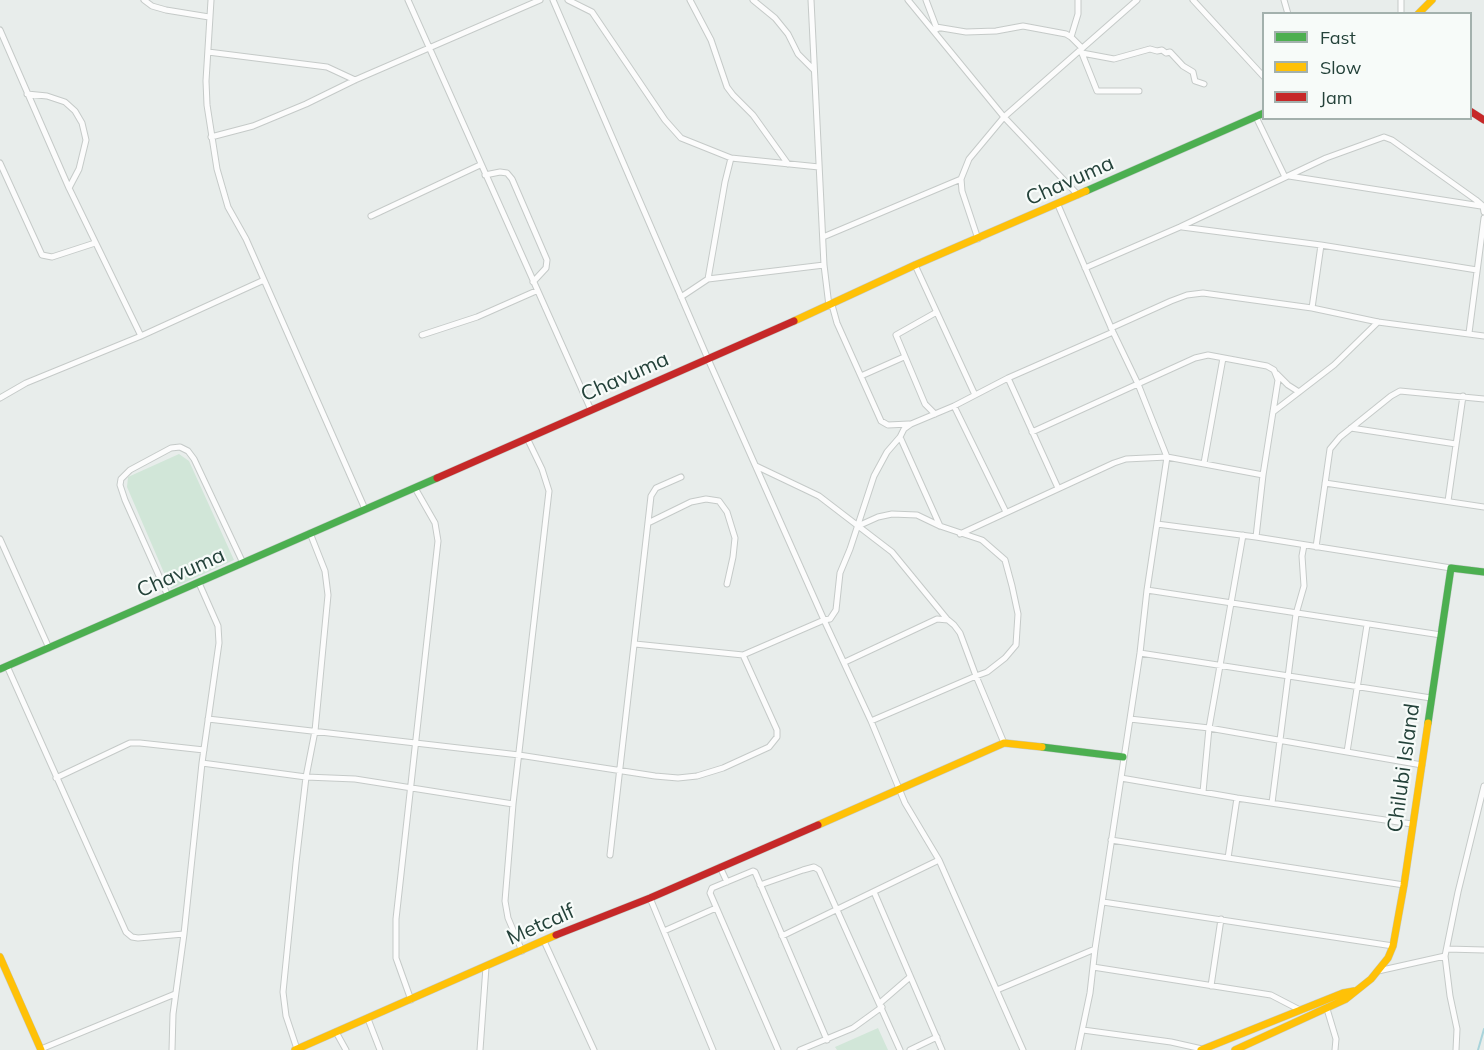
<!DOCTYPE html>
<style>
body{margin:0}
#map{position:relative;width:1484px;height:1050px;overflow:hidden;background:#e8edeb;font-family:Mulish,sans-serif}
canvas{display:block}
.legend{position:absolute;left:1262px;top:12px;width:210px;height:108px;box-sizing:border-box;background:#f7fbf9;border:2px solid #a3b1ad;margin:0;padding:8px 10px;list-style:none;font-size:18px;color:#24423a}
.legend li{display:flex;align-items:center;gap:12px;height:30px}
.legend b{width:30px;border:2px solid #a3b1ad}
</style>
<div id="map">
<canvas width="1484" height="1050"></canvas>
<ul class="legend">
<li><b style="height:8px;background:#4caf50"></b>Fast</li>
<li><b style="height:8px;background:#ffc107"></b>Slow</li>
<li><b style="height:8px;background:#c62828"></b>Jam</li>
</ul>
</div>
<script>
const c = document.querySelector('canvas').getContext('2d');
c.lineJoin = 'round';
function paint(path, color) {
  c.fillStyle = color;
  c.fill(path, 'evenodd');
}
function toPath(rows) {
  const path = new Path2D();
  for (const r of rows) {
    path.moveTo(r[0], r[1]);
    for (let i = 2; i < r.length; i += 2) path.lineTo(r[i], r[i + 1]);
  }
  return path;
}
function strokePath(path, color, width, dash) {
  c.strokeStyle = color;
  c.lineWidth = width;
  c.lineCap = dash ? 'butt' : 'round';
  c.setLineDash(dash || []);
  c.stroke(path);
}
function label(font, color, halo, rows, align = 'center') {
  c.font = font + ' Mulish,sans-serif';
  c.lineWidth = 4.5;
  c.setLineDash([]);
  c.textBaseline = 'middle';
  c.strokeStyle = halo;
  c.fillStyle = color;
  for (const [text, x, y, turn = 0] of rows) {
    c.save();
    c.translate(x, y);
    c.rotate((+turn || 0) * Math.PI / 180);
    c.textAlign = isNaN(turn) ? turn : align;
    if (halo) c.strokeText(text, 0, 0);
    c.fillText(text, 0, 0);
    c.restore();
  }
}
paint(toPath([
 [179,454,189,461,234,560,171,589,127,487,128,477],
 [878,1028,888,1050,837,1050,835,1047]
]), '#d1e6d8');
strokePath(toPath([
 [1478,1050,1484,1029]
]), '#a9d4db', 2);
const street = toPath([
 [144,0,152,6,166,10,209,17],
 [211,0,206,81,207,105,217,169,228,207,246,239,365,509],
 [408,0,591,410],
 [553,0,708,359,824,620,830,619,836,610,840,573,850,549,874,476,887,452,900,437],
 [568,0,592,12,665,120,681,138,731,158,819,167],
 [690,0,711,40,727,87,733,95,753,115,788,164],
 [753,0,775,18,788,34,798,54,814,70],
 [811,0,824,265,829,306],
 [908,0,1004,117,1078,195],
 [926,0,937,29],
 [1193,0,1264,77],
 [1284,0,1288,14],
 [1401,0,1401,14],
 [936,27,966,32,996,31,1023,26,1066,34,1071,37,1082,48],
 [0,30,69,188,141,336],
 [1071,37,1078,14,1078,0],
 [1081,51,1097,91,1139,91],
 [208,52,327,67,355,80],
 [1082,53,1114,59,1150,49,1157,51,1162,50,1166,53,1170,52,1183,66,1193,72,1195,81,1204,84],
 [27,94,47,96,65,102,75,111,82,123,86,140,79,169,69,188],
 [1256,117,1285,177],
 [211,137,253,126,306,104,355,80,540,0],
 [0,163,42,255,52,257,95,243],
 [485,175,500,172,507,173,512,179,547,260,546,268,533,282],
 [1289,176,1481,206],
 [1058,205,1113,332,1138,384,1167,457,1263,475],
 [371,216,480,165],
 [1182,227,1321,245,1477,270],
 [823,237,961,179],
 [978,239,962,191,961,179,969,159,1004,117,1137,0],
 [915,265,975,395],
 [1085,268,1180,227,1326,158,1384,137,1392,140,1476,200,1483,206,1484,212],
 [708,279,725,182,731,158],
 [681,297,708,279,824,265],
 [832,305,837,323,881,421,888,425,909,424],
 [1312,308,1321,245],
 [1111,328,1171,301,1187,295,1203,293,1312,308,1378,322,1484,336],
 [1469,333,1484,218],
 [422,335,477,317,536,291],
 [1277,374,1288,385,1299,392],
 [861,376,904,357],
 [1008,378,1058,488],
 [0,398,26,383,141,336,264,280],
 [954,406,1006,512],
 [1273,412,1334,365,1378,322],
 [935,414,925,404,896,335,935,313],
 [1351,428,1456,444],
 [1032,432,1195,358,1208,355,1267,366,1274,370,1278,380,1263,475,1256,537],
 [1204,463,1223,358],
 [756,466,819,496,892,552,947,619],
 [1325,483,1484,507],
 [1448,501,1463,396],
 [648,523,691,502,706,499,719,501,727,512,735,538,733,557,727,584],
 [1157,524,1256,537,1451,568],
 [940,526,900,437,904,429,911,424,954,406,1008,378,1113,332],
 [960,534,1114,463,1126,459,1167,457,1147,590,1140,653,1095,949,1090,993,1078,1050],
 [0,539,49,648],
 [1316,547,1330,449,1340,437,1391,396,1400,391,1484,399],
 [1147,590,1441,635],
 [168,596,125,500,120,485,121,479,130,470,171,448,180,447,188,451,194,459,243,563],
 [635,644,743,655,824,620,871,721,905,803,939,860,1023,1050],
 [1140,653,1431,698],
 [845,662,937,619,948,620,954,625,960,633,976,676,987,672,1005,658,1016,645,1018,614,1012,586,1005,560,982,540,940,526,917,515,892,514,878,517,858,526],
 [7,666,126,932,132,937,138,938,184,934],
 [208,719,519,755,655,776,678,778,697,776,723,768,769,747,777,737,777,730,743,655],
 [1130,719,1209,728,1422,765],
 [871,721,976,676,1004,743],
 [1347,752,1367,625],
 [202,763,306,777,355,779,513,804],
 [56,778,130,743,140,743,204,750],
 [1121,778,1237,798,1412,824],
 [1203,792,1209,728,1243,535],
 [1272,803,1296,614,1304,586,1302,556,1304,545],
 [1111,840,1404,885],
 [610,855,651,496,656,488,681,477],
 [1228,858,1237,798],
 [720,867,727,882],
 [760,885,803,870,814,867,819,870,900,1050],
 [874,892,942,1050],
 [650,898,713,1050],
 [1103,902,1393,946],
 [664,931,716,908],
 [782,936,939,860],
 [544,941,594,1050],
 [1447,949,1484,950],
 [522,951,508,918,505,901,513,804,549,491,542,469,527,438],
 [1093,967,1271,995,1300,1010],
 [1378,971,1445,956],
 [1211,986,1221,919],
 [997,990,1095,949],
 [411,1000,396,958,396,919,438,541,435,523,415,488],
 [880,1003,910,977],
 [1327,1009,1336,1039,1335,1050],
 [368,1019,380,1050],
 [1083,1030,1171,1042,1202,1049],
 [336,1032,346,1050],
 [41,1049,175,994],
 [297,1049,286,1016,283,992,296,863,306,777,315,731,328,595,325,571,310,533],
 [172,1050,173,1014,184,934,202,763,219,643,218,626,199,583],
 [480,1050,486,967],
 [778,1050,710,893,712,888,753,871,755,872,827,1040],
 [800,1050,853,1028,882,1007],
 [910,1050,937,1037],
 [1456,1050,1457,1029,1450,996,1445,956,1458,892,1484,786]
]);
const fast = toPath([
 [1086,191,1264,113],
 [0,669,437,478],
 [1428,723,1451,568,1484,572],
 [1042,747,1123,757]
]);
const slow = toPath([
 [1418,14,1432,0],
 [794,321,915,265,1086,191],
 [818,825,1004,743,1042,747],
 [0,957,41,1050],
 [295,1050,556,935],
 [1201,1050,1343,993,1354,991],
 [1235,1050,1346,999,1371,979,1388,958,1393,946,1404,885,1428,723]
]);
const jam = toPath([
 [1470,111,1484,120],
 [437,478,794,321],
 [556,935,650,898,818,825]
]);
strokePath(street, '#c5cac8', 7);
strokePath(fast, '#c3cbc8', 8);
strokePath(slow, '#c3cbc8', 8);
strokePath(jam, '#c3cbc8', 8);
strokePath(street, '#fcfcfc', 5);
strokePath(fast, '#4caf50', 7);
strokePath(slow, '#ffc107', 7);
strokePath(jam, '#c62828', 7);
label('21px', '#24423a', '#f7fbf9', [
 ["Chavuma",1070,181,-24],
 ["Chavuma",625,377,-24],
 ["Chavuma",181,573,-24],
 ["Chilubi Island",1404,768,-82],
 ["Metcalf",541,925,-24]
]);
</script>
